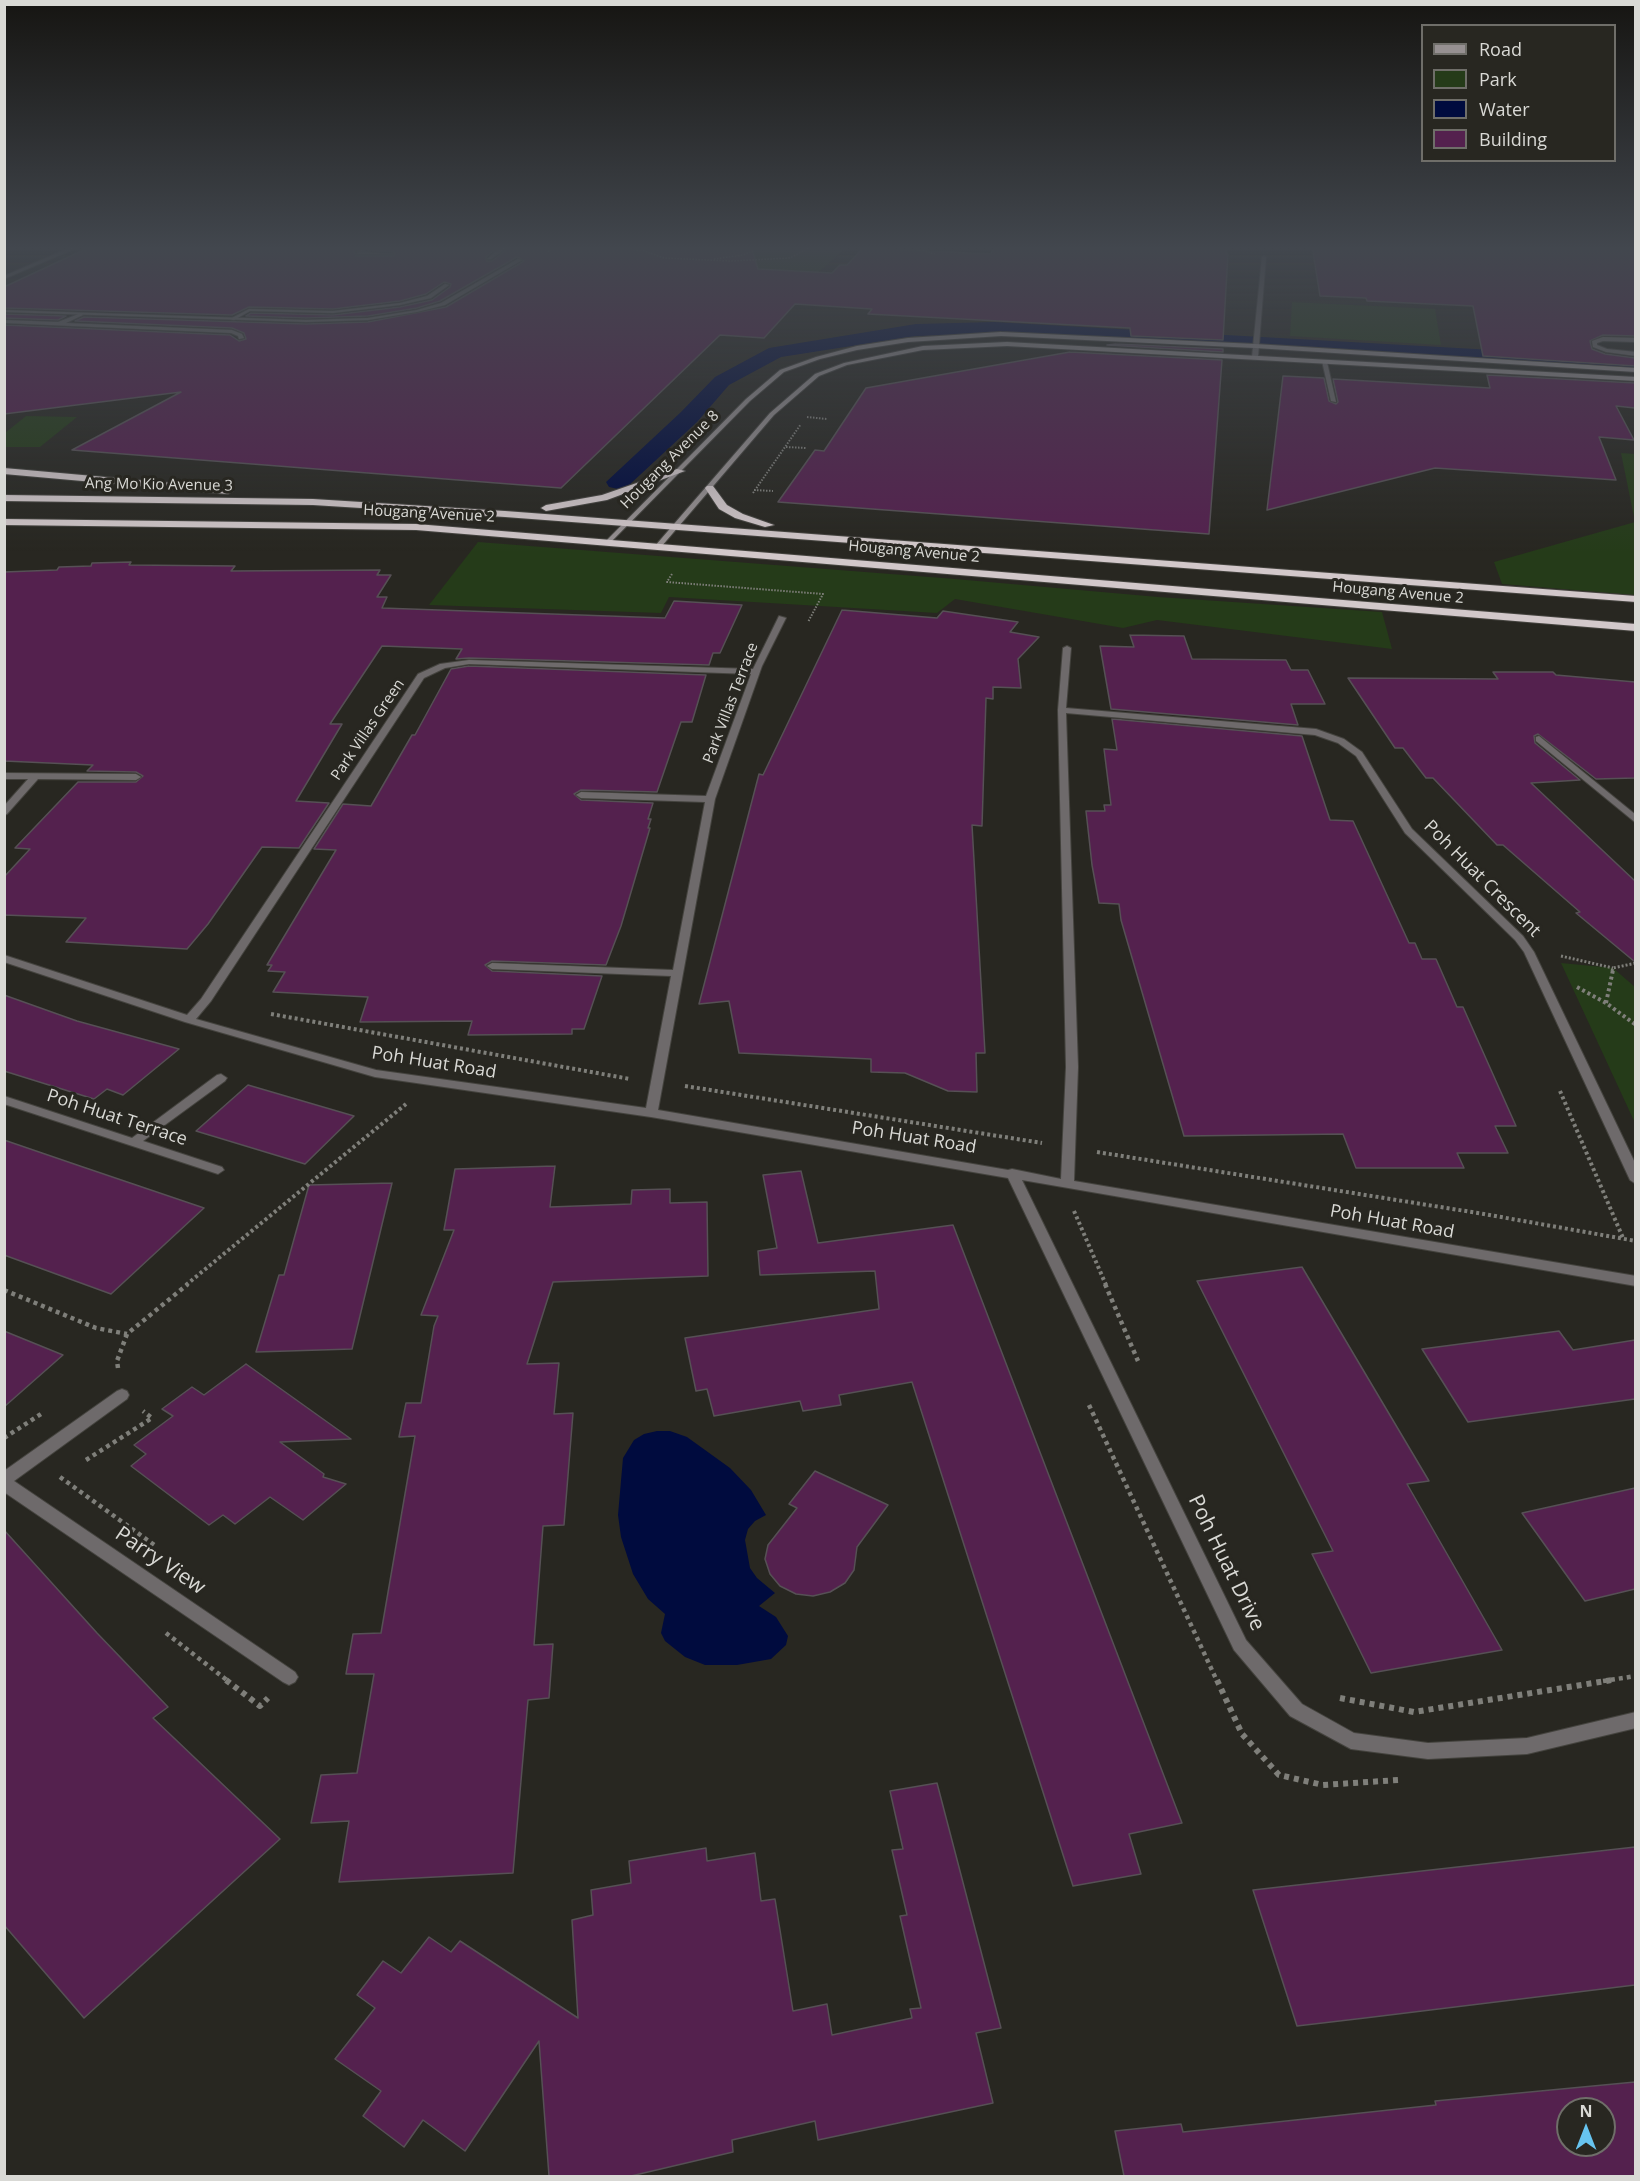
<!DOCTYPE html>
<style>
body{margin:0}
#map{position:relative;width:1640px;height:2181px;overflow:hidden;background:#282721;font-family:"Open Sans",sans-serif}
canvas{display:block}
.frame{position:absolute;inset:0;border:6px solid #d9d9d5;pointer-events:none}
.legend{position:absolute;left:1421px;top:24px;width:195px;height:138px;box-sizing:border-box;background:#282721;border:2px solid #6f6e69;margin:0;padding:8px 10px;list-style:none;font-size:18px;color:#d9d9d5}
.legend li{display:flex;align-items:center;gap:12px;height:30px}
.legend b{width:30px;border:2px solid #6f6e69}
.north{position:absolute;left:1556px;top:2097px;width:60px;height:60px;box-sizing:border-box;background:#282721;border:2px solid #6f6e69;border-radius:50%;rotate:0deg;font-size:16px;font-weight:700;line-height:24px;text-align:center;color:#d9d9d5}
.north::after{content:'';display:block;margin:auto;width:21px;height:27px;background:#67c4f0;clip-path:polygon(50% 0,100% 100%,50% 72%,0 100%)}
</style>
<div id="map">
<canvas width="1640" height="2181"></canvas>
<div class="frame"></div>
<ul class="legend">
<li><b style="height:8px;background:#969091"></b>Road</li>
<li><b style="height:16px;background:#253b19"></b>Park</li>
<li><b style="height:16px;background:#000b3e"></b>Water</li>
<li><b style="height:16px;background:#54214e"></b>Building</li>
</ul>
<div class="north">N</div>
</div>
<script>
const c = document.querySelector('canvas').getContext('2d');
c.lineJoin = 'round';
function paint(path, color) {
  c.fillStyle = color;
  c.fill(path, 'evenodd');
}
function toPath(rows) {
  const path = new Path2D();
  for (const r of rows) {
    path.moveTo(r[0], r[1]);
    for (let i = 2; i < r.length; i += 2) path.lineTo(r[i], r[i + 1]);
  }
  return path;
}
function strokePath(path, color, width, dash) {
  c.strokeStyle = color;
  c.lineWidth = width;
  c.lineCap = dash ? 'butt' : 'round';
  c.setLineDash(dash || []);
  c.stroke(path);
}
function label(font, color, halo, rows, align = 'center') {
  c.font = font + ' "Open Sans",sans-serif';
  c.lineWidth = 6;
  c.setLineDash([]);
  c.textBaseline = 'middle';
  c.strokeStyle = halo;
  c.fillStyle = color;
  for (const [text, x, y, turn = 0] of rows) {
    c.save();
    c.translate(x, y);
    c.rotate((+turn || 0) * Math.PI / 180);
    c.textAlign = isNaN(turn) ? turn : align;
    if (halo) c.strokeText(text, 0, 0);
    c.fillText(text, 0, 0);
    c.restore();
  }
}
paint(toPath([
 [522,246,848,246,819,272,575,260],
 [1292,302,1435,309,1441,345,1290,336],
 [26,416,77,417,40,447,5,447,5,433],
 [1621,453,1635,454,1635,595,1502,584,1494,562,1635,522],
 [478,542,955,579,1158,597,1382,612,1392,649,1157,620,1123,628,955,599,937,613,669,597,661,613,429,605],
 [1561,963,1613,968,1635,987,1635,1123]
]), '#253b19');
paint(toPath([
 [657,1431,670,1431,687,1437,730,1468,751,1490,766,1515,755,1521,748,1529,745,1540,750,1568,757,1578,775,1593,759,1606,776,1617,788,1636,786,1645,771,1659,737,1665,705,1665,685,1657,665,1641,661,1633,665,1614,648,1599,633,1574,621,1537,618,1515,623,1458,634,1440,644,1434]
]), '#000b3e');
paint(toPath([
 [994,322,1636,358,1636,370,994,334,916,336,781,357,729,385,697,422,627,487,618,489,609,487,606,482,681,412,715,377,769,348,916,324,994,322]
]), '#000b3e');
const building = toPath([
 [92,246,360,246,354,252,356,256,393,256,395,254,393,252,368,250,371,246,499,246,486,257,487,261,492,261,511,246,751,246,758,269,832,273,840,265,847,265,863,248,991,254,995,246,1228,246,1226,254,1228,254,1223,340,1131,336,1130,328,868,314,872,309,795,304,764,338,720,335,561,488,72,450,181,392,4,414,4,325,230,335,239,341,246,339,244,333,232,328,75,321,84,317,306,324,368,322,446,307,524,261,517,257,440,301,417,308,368,316,306,318,246,316,251,313,333,315,400,307,432,300,450,287,451,284,444,282,426,294,400,301,333,309,249,307,232,315,4,308,4,287,92,246],
 [1312,246,1635,246,1635,336,1603,335,1590,341,1592,349,1605,354,1635,358,1635,366,1483,356,1473,306,1367,301,1366,298,1320,296,1312,246],
 [4,314,66,316,58,320,4,318,4,314],
 [1116,344,1223,349,1223,352,1107,345,1116,344],
 [1070,352,1222,360,1209,534,778,502,815,450,824,451,866,388,1070,352],
 [1487,375,1635,383,1635,408,1616,406,1634,440,1599,437,1616,480,1435,468,1267,510,1283,376,1324,378,1329,401,1336,404,1338,402,1333,379,1490,388,1487,375],
 [131,562,129,565,235,566,231,571,380,570,377,575,391,575,377,597,387,597,382,608,665,618,674,601,742,605,720,653,713,653,709,665,469,658,456,659,462,649,382,646,330,724,342,724,296,801,329,803,299,848,262,847,208,924,187,949,66,942,86,918,4,915,4,877,30,849,15,848,78,782,136,782,143,776,136,772,87,771,93,765,4,761,4,572,57,570,59,567,91,566,92,563,131,562],
 [842,610,937,618,943,611,1018,622,1010,632,1039,637,1018,659,1021,688,993,687,993,699,986,698,982,826,972,825,985,1053,976,1053,977,1092,948,1091,905,1073,871,1072,871,1059,739,1053,729,1001,699,1004,759,774,763,775,842,610],
 [1130,635,1184,636,1192,659,1286,660,1291,670,1308,670,1325,704,1291,704,1298,725,1111,709,1100,646,1134,647,1130,635],
 [469,666,706,675,692,722,681,722,657,792,581,790,574,794,581,800,653,803,648,819,651,819,648,828,650,828,621,926,606,965,492,961,485,965,492,971,602,976,584,1029,572,1029,572,1034,468,1035,472,1021,360,1022,368,997,273,992,285,972,268,971,272,965,267,965,336,850,314,849,343,804,371,806,412,735,415,735,451,669,469,666],
 [1493,672,1553,672,1556,675,1635,682,1635,778,1596,779,1538,734,1534,736,1535,743,1580,780,1531,783,1635,881,1635,962,1576,913,1580,912,1503,845,1497,845,1433,778,1426,778,1403,748,1395,748,1348,678,1498,679,1493,672],
 [1112,719,1302,736,1330,820,1353,821,1409,943,1415,943,1422,959,1436,959,1457,1007,1463,1007,1516,1126,1495,1126,1508,1153,1457,1153,1464,1168,1356,1168,1343,1134,1184,1136,1121,920,1119,904,1099,903,1092,865,1086,811,1105,811,1104,805,1111,805,1104,749,1117,750,1112,719],
 [4,995,77,1021,179,1049,123,1095,107,1089,94,1099,4,1071,4,995],
 [248,1085,354,1116,305,1164,196,1131,248,1085],
 [4,1140,80,1166,204,1208,111,1294,4,1255,4,1140],
 [555,1166,550,1207,631,1204,632,1190,670,1189,670,1203,707,1202,708,1276,553,1282,527,1364,559,1363,554,1414,573,1413,564,1525,543,1526,534,1645,553,1644,549,1698,528,1700,513,1873,339,1882,349,1821,311,1823,321,1775,357,1773,374,1674,346,1674,353,1634,381,1633,415,1436,399,1437,406,1403,421,1403,434,1326,438,1316,421,1315,454,1230,444,1230,455,1169,555,1166],
 [801,1171,818,1243,953,1225,1182,1823,1129,1834,1141,1874,1073,1886,912,1382,839,1395,841,1405,803,1411,800,1401,714,1416,707,1389,696,1391,685,1338,879,1309,875,1271,760,1275,758,1251,777,1248,763,1175,801,1171],
 [392,1183,352,1349,256,1352,279,1275,284,1275,309,1185,392,1183],
 [1302,1267,1429,1481,1407,1484,1502,1650,1371,1673,1312,1554,1333,1551,1197,1281,1302,1267],
 [4,1331,63,1355,4,1407,4,1331],
 [1559,1331,1573,1350,1635,1340,1635,1399,1468,1422,1422,1349,1559,1331],
 [246,1364,351,1439,280,1442,324,1474,323,1477,346,1484,303,1520,270,1497,235,1524,223,1515,209,1525,131,1466,146,1454,134,1445,173,1416,162,1409,192,1387,204,1395,246,1364],
 [815,1471,888,1505,857,1547,854,1570,845,1583,830,1592,813,1596,796,1594,780,1586,770,1574,765,1559,768,1545,797,1508,789,1504,815,1471],
 [1635,1488,1635,1589,1585,1601,1522,1513,1635,1488],
 [4,1530,97,1633,168,1707,153,1718,280,1839,84,2018,4,1925,4,1530],
 [937,1783,1001,2028,976,2033,993,2103,818,2140,815,2121,732,2140,733,2152,631,2176,549,2176,539,2041,465,2151,423,2120,404,2147,363,2116,381,2091,335,2059,375,2008,357,1995,383,1961,401,1973,429,1937,451,1952,460,1941,578,2018,572,1920,593,1915,591,1890,631,1883,629,1861,706,1848,707,1861,755,1853,761,1901,775,1899,793,2011,827,2004,832,2035,912,2018,910,2009,921,2008,900,1916,907,1915,892,1850,903,1849,890,1791,937,1783],
 [1635,1847,1635,1985,1365,2018,1297,2026,1253,1890,1635,1847],
 [1635,2082,1635,2176,1124,2176,1115,2131,1181,2124,1183,2132,1436,2105,1435,2101,1635,2082],
 [1568,2109,1604,2109,1604,2145,1568,2145,1568,2109]
]);
paint(building, '#54214e');
strokePath(building, '#565055', 1.5);
const lane = toPath([
 [74,246,81,246,4,279,4,276,74,246],
 [364,246,369,246,362,252,393,254,356,254,364,246],
 [503,246,509,246,491,259,487,259,503,246],
 [1264,256,1266,257,1258,357,1255,359,1252,357,1262,257,1264,256],
 [445,284,449,285,431,298,400,305,333,313,250,311,234,320,230,319,249,309,333,311,400,303,427,296,445,284],
 [81,313,83,315,66,323,232,330,242,334,244,338,239,339,238,336,231,333,4,323,4,320,58,322,81,313],
 [1603,337,1636,338,1636,342,1603,341,1597,343,1597,345,1607,349,1636,352,1636,356,1606,352,1593,347,1592,341,1603,337],
 [1322,361,1327,362,1336,402,1331,401,1322,361]
]);
const street = toPath([
 [518,259,522,260,445,305,417,312,368,320,306,322,4,312,4,310,306,320,368,318,417,310,441,303,518,259],
 [779,616,786,618,762,666,715,799,658,1110,1008,1170,1012,1169,1061,1179,1066,1067,1058,710,1063,648,1067,646,1071,648,1066,708,1316,729,1344,739,1362,752,1412,829,1523,936,1534,952,1636,1165,1636,1184,1630,1180,1524,952,1515,940,1405,833,1356,756,1338,743,1315,735,1066,713,1078,1067,1074,1181,1636,1276,1636,1286,1022,1180,1246,1640,1302,1704,1354,1733,1428,1743,1527,1738,1636,1712,1636,1728,1527,1754,1428,1759,1351,1749,1290,1716,1234,1650,1008,1178,651,1117,375,1077,185,1022,4,962,4,955,187,1015,201,999,418,674,440,664,469,660,753,669,779,616],
 [469,664,751,674,706,796,581,792,576,795,581,798,705,802,673,970,492,963,487,966,492,969,671,976,646,1108,376,1070,196,1019,211,1001,424,678,445,668,469,664],
 [1539,736,1636,815,1636,823,1536,741,1536,737,1539,736],
 [4,773,136,774,141,777,136,780,38,779,7,814,4,815,4,806,28,779,4,779,4,773],
 [221,1074,227,1078,225,1081,143,1141,222,1167,224,1170,218,1174,4,1104,4,1096,132,1138,217,1075,221,1074],
 [122,1389,127,1391,129,1395,127,1399,14,1481,295,1672,298,1677,295,1682,289,1685,283,1682,4,1492,4,1471,117,1391,122,1389]
]);
const secondary = toPath([
 [1001,332,1255,344,1636,368,1636,372,1255,348,1001,336,908,342,857,350,820,359,784,372,750,401,611,542,606,541,746,399,780,370,816,357,857,346,908,338,1001,332],
 [1007,342,1636,377,1636,381,1007,346,923,350,847,365,819,376,774,415,661,547,655,546,770,413,815,374,844,363,923,346,1007,342]
]);
const highway = toPath([
 [4,468,228,488,233,491,228,494,4,474,4,468],
 [677,469,685,471,607,500,546,511,541,508,546,505,602,495,677,469],
 [707,486,713,486,727,505,743,514,774,525,765,527,735,518,719,509,705,488,707,486],
 [4,495,313,499,505,511,1636,596,1636,602,505,517,313,505,4,501,4,495],
 [4,519,416,524,1636,624,1636,631,416,530,4,525,4,519]
]);
strokePath(lane, '#44433e', 2);
strokePath(street, '#44433e', 2);
strokePath(secondary, '#44433e', 2);
strokePath(highway, '#44433e', 2);
strokePath(toPath([
 [607,246,644,251,664,258,730,261,790,258,812,246],
 [905,246,935,254],
 [548,252,555,247],
 [714,259,743,255,755,250,757,246]
]), '#7f7f7a', 1.5, [1.5, 1.5]);
strokePath(toPath([
 [807,417,827,419],
 [786,447,806,448],
 [754,490,773,491],
 [753,493,801,424],
 [672,574,667,582,823,594,808,622]
]), '#7f7f7a', 2, [1.5, 1.5]);
strokePath(toPath([
 [1561,956,1613,968],
 [1612,971,1613,968,1636,963]
]), '#7f7f7a', 3, [2, 2]);
strokePath(toPath([
 [1577,987,1606,1003,1636,1025],
 [1606,1003,1613,970],
 [271,1014,630,1079],
 [685,1086,1042,1143],
 [1560,1091,1623,1238],
 [1097,1152,1484,1214,1636,1241],
 [1074,1211,1106,1285],
 [186,1285,406,1104]
]), '#7f7f7a', 4, [3, 3]);
strokePath(toPath([
 [1105,1284,1138,1361],
 [4,1290,96,1328,127,1334],
 [118,1368,117,1361,127,1334,188,1284],
 [1089,1405,1217,1681],
 [4,1438,41,1414],
 [86,1460,152,1418,143,1411],
 [60,1477,157,1547],
 [166,1633,228,1681],
 [1603,1681,1636,1676]
]), '#7f7f7a', 4.5, [4, 4]);
strokePath(toPath([
 [226,1680,260,1706,268,1698],
 [1217,1680,1242,1734,1279,1775,1323,1785,1398,1780],
 [1340,1698,1414,1712,1612,1680]
]), '#7f7f7a', 6, [5, 5]);
paint(lane, '#6e6a6b');
paint(street, '#6e6a6b');
paint(secondary, '#969091');
paint(highway, '#d2c8ca');
const sky = c.createLinearGradient(0, 0, 0, 552);
sky.addColorStop(0, '#161512');
sky.addColorStop(0.45, '#42474e');
sky.addColorStop(1, '#42474e00');
c.fillStyle = sky;
c.fillRect(0, 0, 1640, 552);
label('15px', '#d9d9d5', '#282721', [
 ["Hougang Avenue 8",670,460,-45],
 ["Ang Mo Kio Avenue 3",159,485,1],
 ["Hougang Avenue 2",429,514,3],
 ["Hougang Avenue 2",914,552,5],
 ["Hougang Avenue 2",1398,593,5],
 ["Park Villas Terrace",731,703,-69],
 ["Park Villas Green",368,730,-56]
]);
label('18px', '#d9d9d5', '#282721', [
 ["Poh Huat Crescent",1482,879,45],
 ["Poh Huat Road",434,1063,9],
 ["Poh Huat Terrace",117,1118,18],
 ["Poh Huat Road",914,1138,9],
 ["Poh Huat Road",1392,1222,10]
]);
label('21px', '#d9d9d5', '#282721', [
 ["Parry View",160,1561,34],
 ["Poh Huat Drive",1226,1563,64]
]);
</script>
